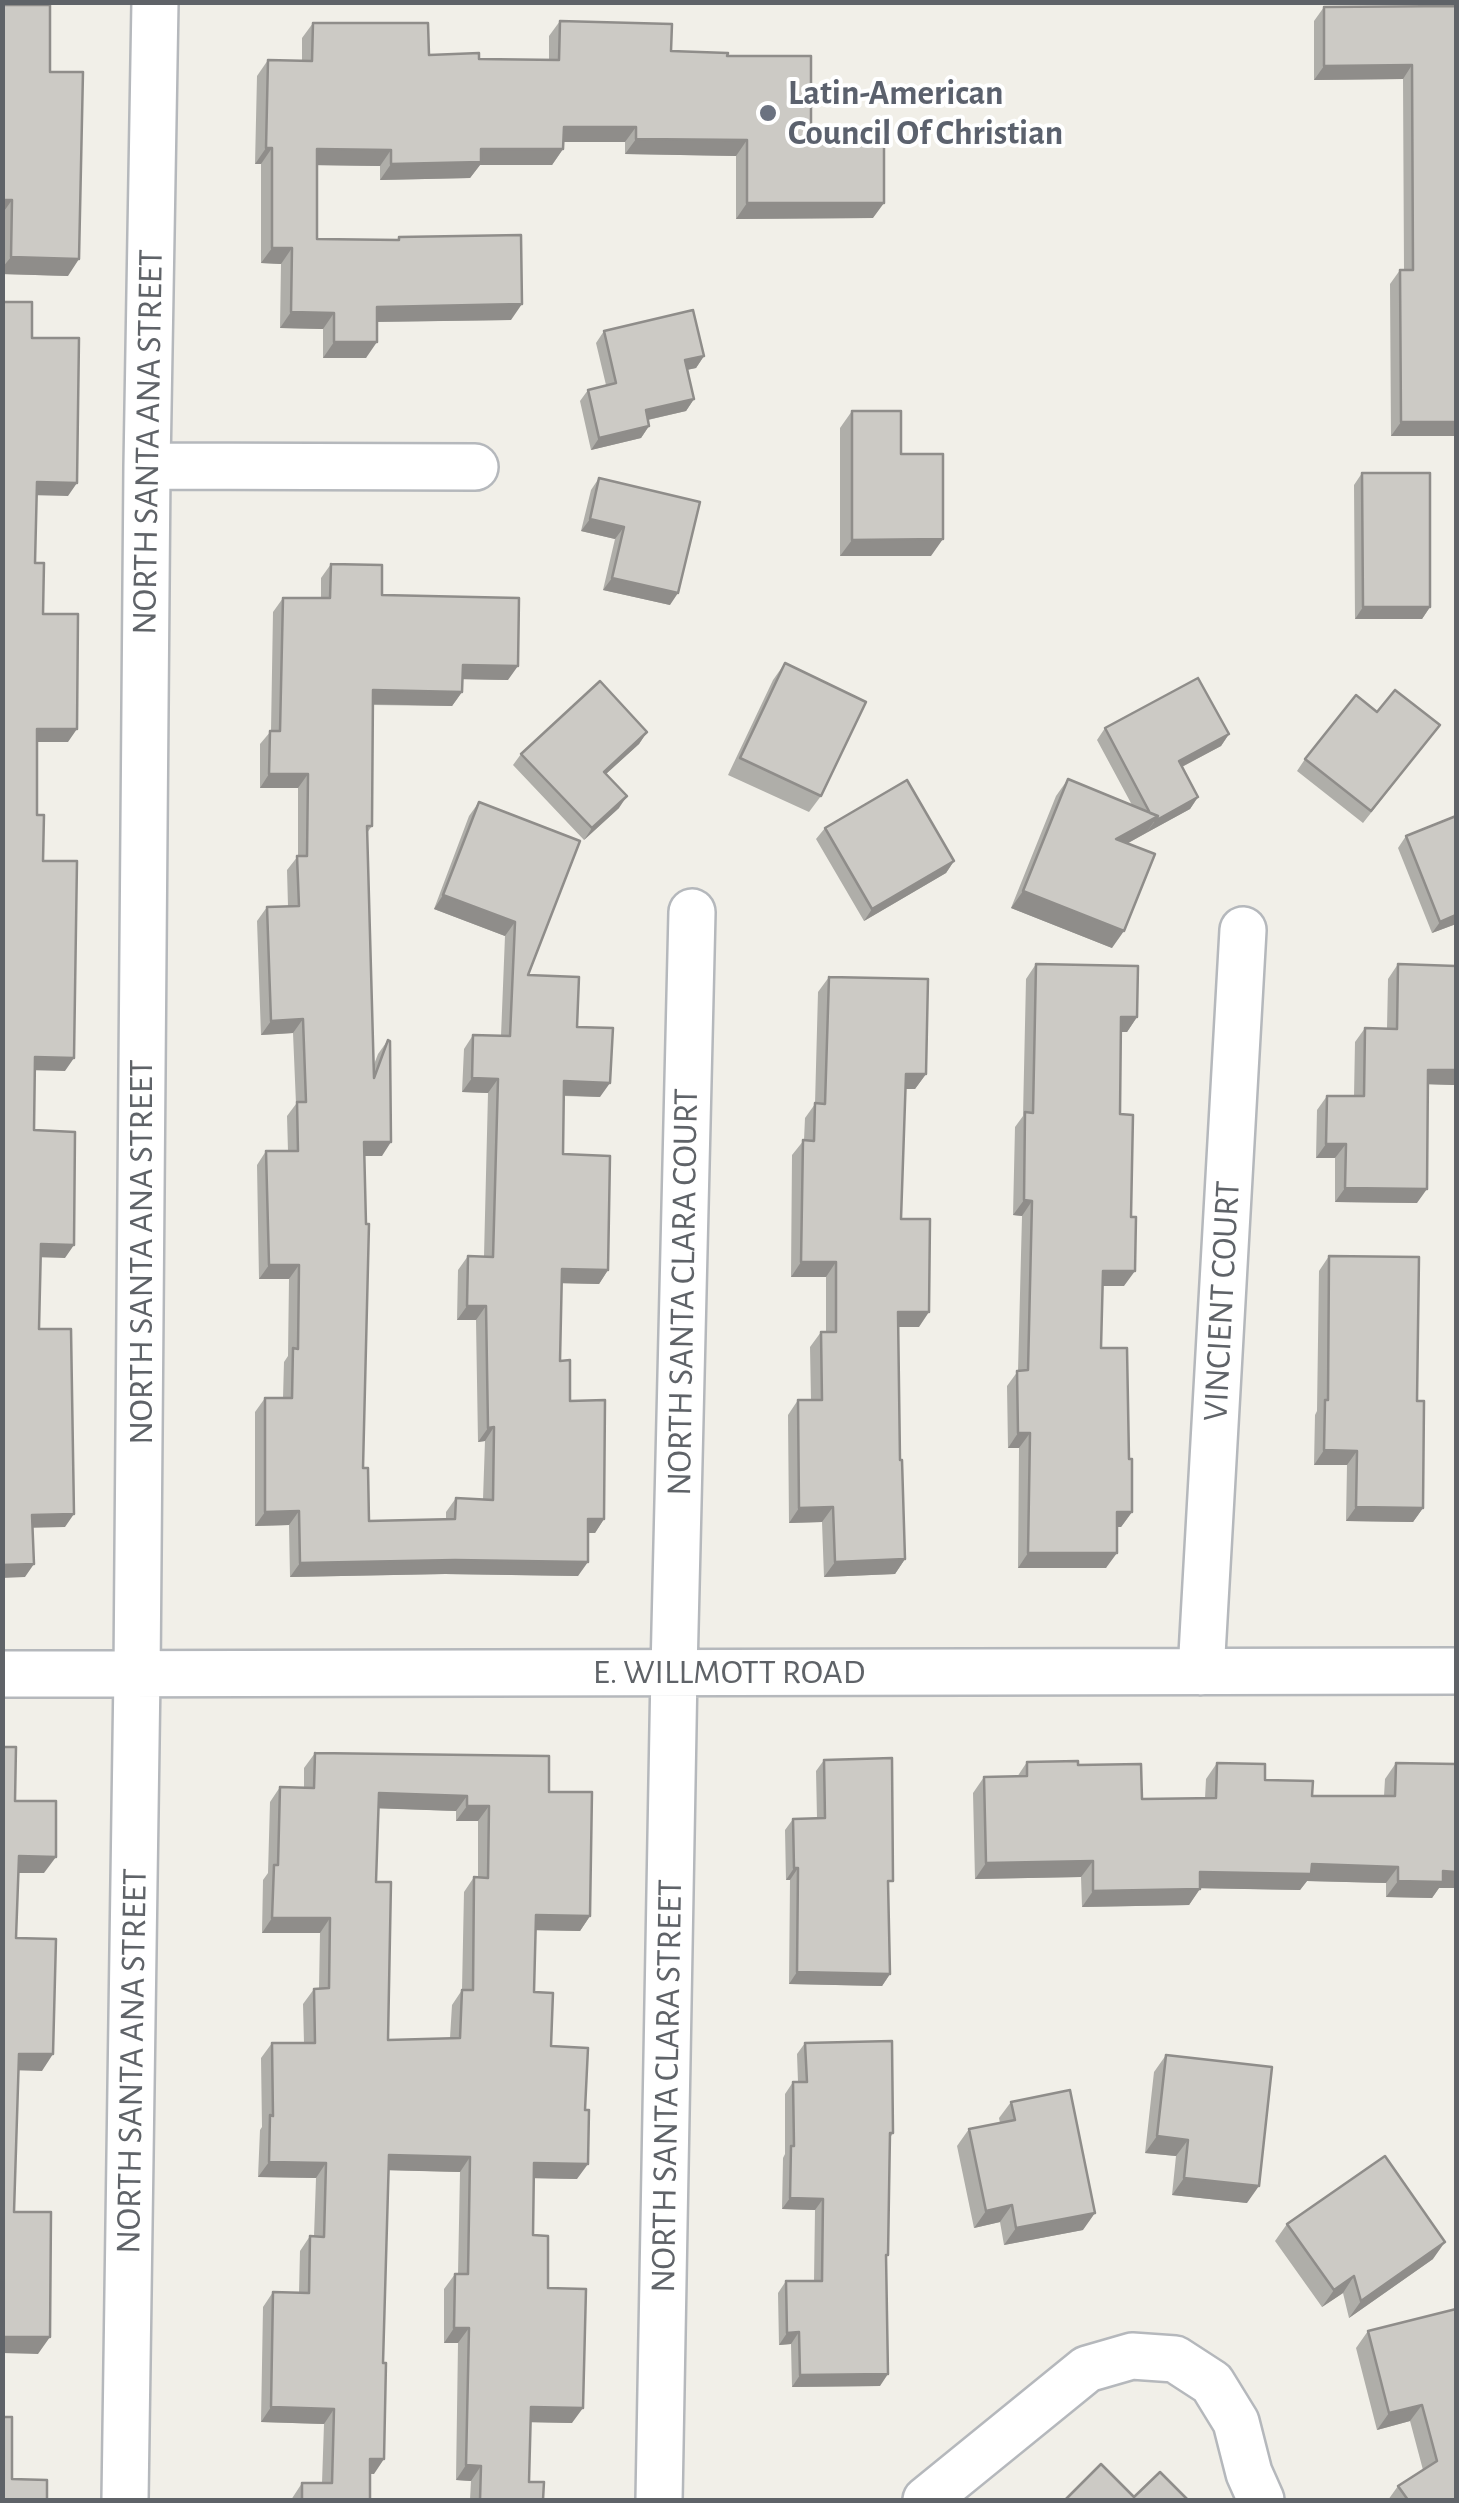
<!DOCTYPE html>
<style>
body{margin:0}
#map{position:relative;width:1459px;height:2503px;overflow:hidden;background:#f1efe8;font-family:"Alegreya Sans",sans-serif}
canvas{display:block}
.frame{position:absolute;inset:0;border:5px solid #5f6368;pointer-events:none}
</style>
<div id="map">
<canvas width="1459" height="2503"></canvas>
<div class="frame"></div>
</div>
<script>
const c = document.querySelector('canvas').getContext('2d');
c.lineJoin = 'round';
function toPath(rows) {
  const path = new Path2D();
  for (const r of rows) {
    path.moveTo(r[0], r[1]);
    for (let i = 2; i < r.length; i += 2) path.lineTo(r[i], r[i + 1]);
  }
  return path;
}
function strokePath(path, color, width, dash) {
  c.strokeStyle = color;
  c.lineWidth = width;
  c.lineCap = dash ? 'butt' : 'round';
  c.setLineDash(dash || []);
  c.stroke(path);
}
function paint(path, color) {
  c.fillStyle = color;
  c.fill(path, 'evenodd');
}
function label(font, color, halo, rows, align = 'center') {
  c.font = font + ' "Alegreya Sans",sans-serif';
  c.lineWidth = 8;
  c.setLineDash([]);
  c.textBaseline = 'middle';
  c.strokeStyle = halo;
  c.fillStyle = color;
  for (const [text, x, y, turn = 0] of rows) {
    c.save();
    c.translate(x, y);
    c.rotate((+turn || 0) * Math.PI / 180);
    c.textAlign = isNaN(turn) ? turn : align;
    if (halo) c.strokeText(text, 0, 0);
    c.fillText(text, 0, 0);
    c.restore();
  }
}
const street = toPath([
 [147,466,475,467],
 [1201,1672,1243,930],
 [2,1674,1456,1671],
 [125,2500,137,1674,147,466,155,2],
 [659,2500,674,1671,692,912],
 [926,2500,1087,2369,1132,2356,1175,2359,1212,2383,1236,2422,1249,2473,1261,2500]
]);
strokePath(street, '#b5b8bc', 50);
strokePath(street, '#fff', 45);
paint(toPath([
 [2,5,50,72,68,276,2,274],
 [1456,6,1456,436,1391,436,1390,284,1400,270,1404,270,1403,79,1314,80,1314,21,1324,7],
 [560,21,671,51,727,56,811,138,873,218,736,219,736,156,625,154,625,142,563,142,563,149,552,165,480,165,470,178,380,180,380,166,317,165,317,239,397,240,399,237,511,320,377,322,366,358,323,358,323,329,280,328,281,264,261,263,261,164,255,164,257,76,268,60,302,61,302,38,313,23,429,55,479,59,549,60,549,36],
 [604,331,704,356,696,368,687,370,694,399,686,411,648,420,649,426,641,438,591,450,580,401,588,390,606,385,596,343],
 [852,411,901,454,931,556,840,556,840,428],
 [1362,473,1430,607,1422,619,1355,619,1354,485],
 [599,478,670,605,603,590,615,539,581,531,591,490],
 [331,564,382,595,508,680,462,679,462,692,452,706,373,705,372,826,367,833,373,1067,378,1054,388,1040,382,1156,365,1156,363,1468,369,1521,446,1519,446,1512,456,1498,483,1499,485,1441,478,1442,476,1320,457,1320,458,1270,468,1256,484,1256,488,1093,462,1092,464,1049,473,1035,501,1036,505,936,434,909,469,816,479,802,580,841,528,975,577,1027,600,1097,564,1096,563,1154,608,1270,599,1284,562,1283,560,1361,570,1401,604,1519,595,1533,588,1533,578,1576,445,1574,290,1577,289,1525,255,1526,255,1412,265,1398,283,1398,284,1362,288,1356,289,1279,259,1279,257,1165,266,1151,288,1151,287,1116,296,1104,293,1033,261,1035,257,921,267,907,288,906,287,870,298,856,298,788,260,788,260,744,271,731,273,612,283,598,321,598,321,578],
 [785,663,821,796,809,812,728,775,773,680],
 [1440,725,1363,823,1297,771,1305,759],
 [1105,728,1229,734,1221,746,1182,767,1198,797,1190,809,1128,843,1112,948,1011,908,1056,796,1068,779,1132,805,1097,740],
 [647,732,639,744,606,774,619,808,584,840,513,765,521,754],
 [1456,816,1456,924,1432,933,1398,848,1406,836],
 [825,828,954,861,946,873,864,921,816,839],
 [1036,964,1137,1017,1127,1032,1121,1032,1120,1114,1124,1286,1102,1286,1101,1348,1129,1459,1132,1512,1121,1527,1117,1527,1106,1568,1018,1568,1019,1448,1008,1448,1007,1386,1018,1371,1022,1216,1013,1215,1015,1127,1023,1116,1026,979],
 [1398,964,1454,1085,1428,1084,1417,1203,1335,1202,1335,1158,1316,1158,1317,1110,1327,1096,1354,1096,1355,1042,1365,1028,1387,1028,1388,979],
 [829,977,926,1074,915,1089,906,1089,901,1219,919,1327,898,1327,900,1460,905,1559,895,1574,824,1577,822,1522,789,1523,788,1415,798,1400,811,1400,810,1347,821,1332,826,1332,826,1277,791,1277,792,1155,804,1140,805,1118,815,1104,818,992],
 [1329,1256,1417,1401,1423,1508,1413,1522,1346,1521,1347,1465,1314,1465,1315,1415,1317,1411,1319,1271],
 [315,1753,549,1792,590,1916,580,1931,535,1930,534,1992,551,2046,577,2179,534,2178,533,2235,548,2288,572,2423,530,2422,529,2482,543,2500,470,2500,471,2481,456,2480,458,2343,444,2343,444,2289,455,2274,458,2274,460,2172,389,2170,374,2474,370,2474,370,2500,291,2500,302,2483,322,2483,324,2424,261,2422,263,2307,273,2292,299,2293,300,2251,310,2236,314,2236,316,2178,258,2177,260,2130,262,2127,261,2058,272,2043,304,2043,303,2004,314,1989,319,1988,320,1933,262,1933,263,1880,268,1873,270,1802,280,1787,304,1788,304,1768],
 [378,1808,456,1811,456,1821,478,1821,478,1877,474,1877,464,1892,462,1990,452,2005,450,2038,388,2040,376,1882],
 [824,1760,888,1887,890,1974,882,1986,789,1984,790,1880,786,1880,785,1830,793,1819,817,1818,816,1771],
 [1027,1762,1078,1765,1142,1799,1205,1798,1206,1779,1217,1763,1312,1796,1384,1796,1385,1779,1396,1763,1456,1764,1456,1888,1439,1888,1432,1898,1386,1897,1386,1883,1307,1881,1300,1890,1200,1888,1189,1905,1082,1907,1081,1877,975,1879,973,1793,984,1777,1017,1777],
 [805,2043,893,2133,890,2138,880,2386,792,2387,791,2344,779,2345,778,2293,786,2281,814,2281,815,2210,782,2209,783,2158,785,2154,785,2094,793,2082,798,2082,797,2054],
 [1166,2055,1247,2203,1172,2195,1176,2156,1145,2153,1154,2072],
 [1011,2102,1083,2230,1004,2245,1000,2222,974,2228,957,2146,969,2129,1000,2123,999,2118],
 [1287,2224,1433,2259,1349,2318,1343,2293,1322,2307,1275,2241],
 [1456,2309,1456,2500,1388,2500,1398,2486,1423,2470,1410,2421,1377,2430,1356,2348,1368,2331]
]), '#afaea9');
paint(toPath([
 [1412,65,1403,79,1314,80,1324,66],
 [564,127,636,127,625,142,553,142],
 [636,139,747,140,736,156,625,154],
 [266,148,272,148,261,164,255,164],
 [317,149,391,150,380,166,306,165],
 [481,149,563,149,552,165,480,165,470,178,380,180,391,164],
 [2,200,12,200,2,214],
 [747,203,884,203,873,218,736,219],
 [272,248,292,248,281,264,261,263],
 [11,257,79,259,68,276,2,274,2,268],
 [522,304,511,320,366,322,377,307],
 [291,312,334,313,323,329,280,328],
 [334,342,377,342,366,358,323,358],
 [704,356,696,368,676,372,685,360],
 [694,399,686,411,638,422,646,410],
 [1401,422,1456,422,1456,436,1391,436],
 [649,426,641,438,591,450,599,438],
 [37,482,77,483,68,496,28,495],
 [590,519,624,527,615,539,581,531],
 [943,539,931,556,840,556,852,540],
 [612,578,678,593,670,605,603,590],
 [1363,607,1430,607,1422,619,1355,619],
 [463,665,518,666,508,680,453,679],
 [373,690,462,692,452,706,364,704],
 [37,729,77,729,68,742,28,742],
 [647,732,639,744,596,783,604,772],
 [1229,734,1221,746,1170,773,1179,761],
 [269,774,308,774,298,788,260,788],
 [627,796,619,808,584,840,592,828],
 [1198,797,1190,809,1146,833,1155,821],
 [1158,816,1146,833,1105,856,1116,839],
 [954,861,946,873,864,921,872,909],
 [1023,891,1124,931,1112,948,1011,908],
 [443,895,515,922,505,936,434,909],
 [1456,915,1456,924,1432,933,1440,922],
 [1121,1017,1137,1017,1127,1032,1111,1032],
 [303,1019,293,1033,261,1035,271,1021],
 [35,1057,74,1058,65,1071,26,1070],
 [1428,1070,1456,1070,1456,1081,1454,1085,1418,1084],
 [906,1074,926,1074,915,1089,896,1089],
 [472,1078,498,1079,488,1093,462,1092],
 [564,1081,610,1083,600,1097,554,1095],
 [364,1142,391,1142,382,1156,355,1156],
 [1326,1144,1346,1144,1335,1158,1316,1158],
 [1345,1188,1427,1189,1417,1203,1335,1202],
 [1024,1200,1032,1201,1022,1216,1013,1215],
 [41,1244,74,1245,65,1258,32,1257],
 [801,1262,836,1262,826,1277,791,1277],
 [269,1265,299,1265,289,1279,259,1279],
 [562,1269,608,1270,599,1284,552,1283],
 [1103,1271,1135,1271,1124,1286,1092,1286],
 [467,1306,486,1306,476,1320,457,1320],
 [898,1312,929,1312,919,1327,887,1327],
 [494,1427,485,1441,478,1442,488,1428],
 [1018,1433,1030,1433,1019,1448,1008,1448],
 [1324,1450,1357,1451,1347,1465,1314,1465],
 [833,1507,822,1522,789,1523,799,1508],
 [1356,1507,1423,1508,1413,1522,1346,1521],
 [299,1511,289,1525,255,1526,265,1512],
 [1117,1512,1132,1512,1121,1527,1107,1527],
 [74,1514,65,1527,23,1528,32,1515],
 [588,1519,604,1519,595,1533,578,1533],
 [1028,1553,1117,1553,1106,1568,1018,1568],
 [905,1559,895,1574,824,1577,835,1562],
 [455,1560,588,1562,578,1576,445,1574,290,1577,300,1563],
 [34,1564,25,1577,2,1578,2,1565],
 [379,1793,467,1796,456,1811,368,1808],
 [467,1806,489,1806,478,1821,456,1821],
 [19,1856,56,1857,44,1873,7,1873],
 [1093,1861,1081,1877,975,1879,986,1863],
 [1312,1864,1398,1867,1386,1883,1307,1881,1300,1890,1189,1888,1200,1872],
 [794,1868,798,1868,790,1880,786,1880],
 [1443,1871,1456,1872,1456,1888,1439,1888,1432,1898,1386,1897,1398,1881],
 [1200,1889,1189,1905,1082,1907,1093,1891],
 [536,1915,590,1916,580,1931,525,1930],
 [272,1918,330,1918,320,1933,262,1933],
 [797,1972,890,1974,882,1986,789,1984],
 [19,2054,53,2054,42,2071,7,2070],
 [1157,2136,1188,2140,1176,2156,1145,2153],
 [389,2155,470,2157,460,2172,379,2170],
 [269,2162,326,2163,316,2178,258,2177],
 [534,2163,588,2164,577,2179,524,2178],
 [1184,2178,1259,2186,1247,2203,1172,2195],
 [790,2198,823,2199,815,2210,782,2209],
 [1012,2205,1000,2222,974,2228,986,2211],
 [1095,2213,1083,2230,1004,2245,1016,2228],
 [1445,2242,1433,2259,1349,2318,1361,2301],
 [1354,2276,1343,2293,1322,2307,1334,2290],
 [454,2328,469,2328,458,2343,444,2343],
 [799,2332,791,2344,779,2345,787,2333],
 [2,2337,50,2337,38,2354,2,2353],
 [888,2374,880,2386,792,2387,800,2375],
 [1422,2405,1410,2421,1377,2430,1389,2413],
 [271,2407,334,2409,324,2424,261,2422],
 [531,2407,583,2408,572,2423,520,2422],
 [370,2459,384,2459,374,2474,359,2473],
 [466,2465,481,2466,471,2481,456,2480]
]), '#8f8d8a');
const building = toPath([
 [2,5,50,5,50,72,83,72,79,259,11,257,12,200,2,200,2,5],
 [1456,6,1456,422,1401,422,1400,270,1413,270,1412,65,1324,66,1324,7,1456,6],
 [560,21,672,24,671,51,728,53,727,56,811,56,811,138,884,138,884,203,747,203,747,140,636,139,636,127,564,127,563,149,481,149,481,162,391,164,391,150,317,149,317,239,399,240,399,237,521,235,522,304,377,307,377,342,334,342,334,313,291,312,292,248,272,248,272,148,266,148,268,60,312,61,313,23,428,23,429,55,479,53,479,59,559,60,560,21],
 [2,302,32,302,32,338,79,338,77,483,37,482,35,563,44,563,43,614,78,614,77,729,37,729,37,815,44,815,43,861,77,861,74,1058,35,1057,34,1130,75,1132,74,1245,41,1244,39,1329,71,1329,74,1514,32,1515,34,1564,2,1565,2,302],
 [693,310,704,356,685,360,694,399,646,410,649,426,599,438,588,390,616,383,604,331,693,310],
 [852,411,901,411,901,454,943,454,943,539,852,540,852,411],
 [1362,473,1430,473,1430,607,1363,607,1362,473],
 [599,478,700,502,678,593,612,578,624,527,590,519,599,478],
 [331,564,382,565,382,595,519,598,518,666,463,665,462,692,373,690,372,826,367,826,374,1078,388,1040,390,1041,391,1142,364,1142,366,1224,369,1224,363,1468,368,1468,369,1521,455,1519,456,1498,493,1500,494,1427,488,1428,486,1306,467,1306,468,1256,493,1257,498,1079,472,1078,473,1035,510,1036,515,922,443,895,479,802,580,841,528,975,579,977,577,1027,613,1028,610,1083,564,1081,563,1154,610,1156,608,1270,562,1269,560,1361,570,1360,570,1401,605,1400,604,1519,588,1519,588,1562,455,1560,300,1563,299,1511,265,1512,265,1398,292,1398,293,1348,298,1349,299,1265,269,1265,266,1151,298,1151,297,1102,306,1102,303,1019,271,1021,267,907,299,906,297,856,307,856,308,774,269,774,270,731,280,731,283,598,330,598,331,564],
 [785,663,866,702,821,796,740,758,785,663],
 [1198,678,1229,734,1179,761,1198,797,1155,821,1158,816,1150,813,1105,728,1198,678],
 [600,681,647,732,604,772,627,796,592,828,521,754,600,681],
 [1395,690,1440,725,1371,811,1305,759,1356,695,1377,712,1395,690],
 [1068,779,1158,816,1116,839,1155,854,1124,931,1023,891,1068,779],
 [907,780,954,861,872,909,825,828,907,780],
 [1456,816,1456,915,1440,922,1406,836,1456,816],
 [1036,964,1138,966,1137,1017,1121,1017,1120,1114,1133,1115,1131,1217,1136,1217,1135,1271,1103,1271,1101,1348,1127,1348,1129,1459,1132,1459,1132,1512,1117,1512,1117,1553,1028,1553,1030,1433,1018,1433,1017,1371,1028,1370,1032,1201,1024,1200,1025,1112,1033,1113,1036,964],
 [1398,964,1456,966,1456,1070,1428,1070,1427,1189,1345,1188,1346,1144,1326,1144,1327,1096,1364,1096,1365,1028,1397,1029,1398,964],
 [829,977,928,979,926,1074,906,1074,901,1219,930,1219,929,1312,898,1312,900,1460,902,1460,905,1559,835,1562,833,1507,799,1508,798,1400,822,1400,821,1332,836,1332,836,1262,801,1262,803,1140,814,1141,815,1103,825,1104,829,977],
 [1329,1256,1419,1257,1417,1401,1424,1401,1423,1508,1356,1507,1357,1451,1324,1450,1325,1400,1328,1400,1329,1256],
 [2,1747,16,1747,15,1801,56,1801,56,1857,19,1856,16,1938,56,1939,53,2054,19,2054,14,2212,51,2212,50,2337,2,2337,2,1747],
 [315,1753,549,1756,549,1792,592,1792,590,1916,536,1915,534,1992,553,1993,551,2046,588,2048,585,2110,589,2110,588,2164,534,2163,533,2235,548,2236,548,2288,586,2289,583,2408,531,2407,529,2482,544,2482,543,2500,480,2500,481,2466,466,2465,469,2328,454,2328,455,2274,468,2274,470,2157,389,2155,383,2363,386,2363,384,2459,370,2459,370,2500,302,2500,302,2483,332,2483,334,2409,271,2407,273,2292,309,2293,310,2236,324,2237,326,2163,269,2162,270,2115,273,2116,272,2043,315,2043,314,1989,329,1988,330,1918,272,1918,274,1865,278,1865,280,1787,314,1788,315,1753],
 [379,1793,467,1796,467,1806,489,1806,488,1878,474,1877,473,1990,462,1990,460,2038,388,2040,391,1882,376,1882,379,1793],
 [892,1758,893,1881,888,1881,890,1974,797,1972,798,1868,794,1868,793,1819,825,1818,824,1760,892,1758],
 [1078,1761,1078,1765,1141,1764,1142,1799,1216,1798,1217,1763,1265,1764,1265,1780,1313,1781,1312,1796,1395,1796,1396,1763,1456,1764,1456,1872,1443,1871,1443,1882,1398,1881,1398,1867,1312,1864,1311,1874,1200,1872,1200,1889,1093,1891,1093,1861,986,1863,984,1777,1027,1776,1027,1762,1078,1761],
 [892,2041,893,2133,890,2133,888,2255,886,2255,888,2374,800,2375,799,2332,787,2333,786,2281,822,2281,823,2199,790,2198,791,2146,794,2146,793,2082,807,2082,805,2043,892,2041],
 [1166,2055,1272,2067,1259,2186,1184,2178,1188,2140,1157,2136,1166,2055],
 [1070,2090,1095,2213,1016,2228,1012,2205,986,2211,969,2129,1015,2120,1011,2102,1070,2090],
 [1385,2156,1445,2242,1361,2301,1354,2276,1334,2290,1287,2224,1385,2156],
 [1456,2309,1456,2500,1408,2500,1398,2486,1437,2461,1422,2405,1389,2413,1368,2331,1456,2309],
 [2,2417,12,2417,12,2479,47,2480,47,2500,2,2500,2,2417],
 [1101,2464,1134,2497,1160,2472,1188,2500,1065,2500,1101,2464]
]);
paint(building, '#cccac5');
strokePath(building, '#8f8d8a', 2.5);
for (const [x, y, r, color] of [
 [768,113,10,"#6b7280"]
]) {
  const dot = new Path2D();
  dot.arc(x, y, r, 0, 2 * Math.PI);
  c.fillStyle = color;
  c.fill(dot);
  strokePath(dot, '#fff', 4);
}
label('bold 35px', '#5b616d', '#fff', [
 ["Latin-American",788,93],
 ["Council Of Christian",788,133]
], 'left');
label('35px', '#5f6368', '#fff', [
 ["NORTH SANTA ANA STREET",148,442,-89],
 ["NORTH SANTA ANA STREET",141,1252,-90],
 ["NORTH SANTA CLARA COURT",683,1292,-89],
 ["VINCIENT COURT",1222,1301,-87],
 ["E. WILLMOTT ROAD",729,1672],
 ["NORTH SANTA ANA STREET",132,2061,-89],
 ["NORTH SANTA CLARA STREET",667,2086,-89]
]);
</script>
